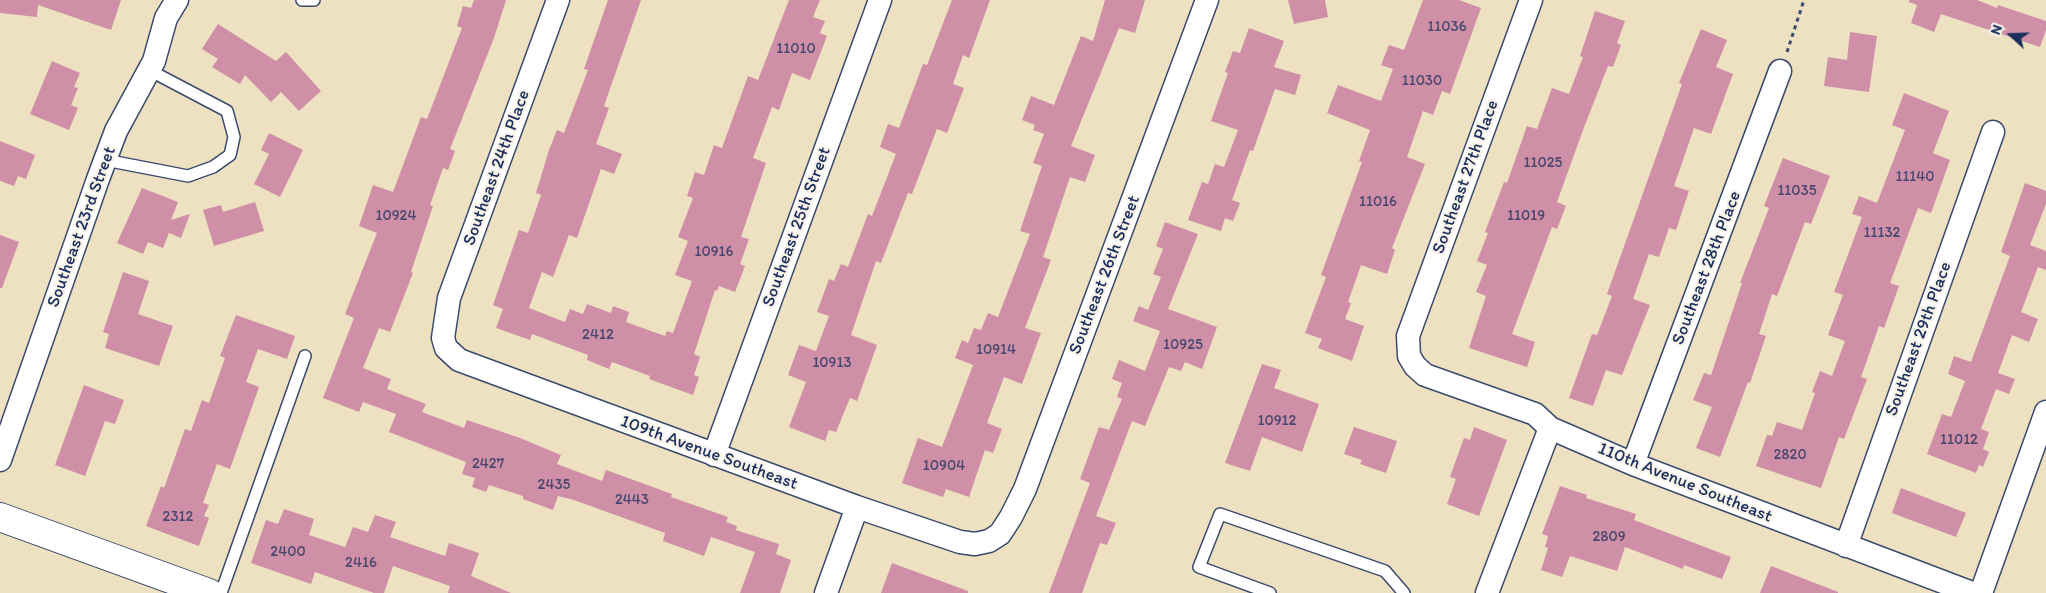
<!DOCTYPE html>
<style>
body{margin:0}
#map{position:relative;width:2046px;height:593px;overflow:hidden;background:#ede1c2;font-family:Itim,sans-serif}
canvas{display:block}
.north{position:absolute;left:1986px;top:10px;width:50px;height:50px;-webkit-text-stroke:4px #f7f3e8;paint-order:stroke;rotate:290deg;font-size:14px;font-weight:700;line-height:20px;text-align:center;color:#1b2f5e}
.north::after{content:'';display:block;margin:auto;width:18px;height:22px;background:#1b2f5e;clip-path:polygon(50% 0,100% 100%,50% 72%,0 100%)}
</style>
<div id="map">
<canvas width="2046" height="593"></canvas>
<div class="north">N</div>
</div>
<script>
const c = document.querySelector('canvas').getContext('2d');
c.lineJoin = 'round';
function paint(path, color) {
  c.fillStyle = color;
  c.fill(path, 'evenodd');
}
function toPath(rows) {
  const path = new Path2D();
  for (const r of rows) {
    path.moveTo(r[0], r[1]);
    for (let i = 2; i < r.length; i += 2) path.lineTo(r[i], r[i + 1]);
  }
  return path;
}
function strokePath(path, color, width, dash) {
  c.strokeStyle = color;
  c.lineWidth = width;
  c.lineCap = dash ? 'butt' : 'round';
  c.setLineDash(dash || []);
  c.stroke(path);
}
function label(font, color, halo, rows, align = 'center') {
  c.font = font + ' Itim,sans-serif';
  c.lineWidth = 4.5;
  c.setLineDash([]);
  c.textBaseline = 'middle';
  c.strokeStyle = halo;
  c.fillStyle = color;
  for (const [text, x, y, turn = 0] of rows) {
    c.save();
    c.translate(x, y);
    c.rotate((+turn || 0) * Math.PI / 180);
    c.textAlign = isNaN(turn) ? turn : align;
    if (halo) c.strokeText(text, 0, 0);
    c.fillText(text, 0, 0);
    c.restore();
  }
}
paint(toPath([
 [0,0,121,0,111,30,38,5,37,17,0,13],
 [474,0,506,0,494,38,450,149,455,151,448,170,443,168,430,205,433,206,411,272,413,273,390,332,379,328,363,368,391,379,387,389,426,404,422,412,464,428,467,420,520,438,561,455,557,464,602,481,606,470,672,494,671,497,728,517,726,522,737,526,736,530,779,544,776,554,791,560,780,593,740,593,755,552,711,537,704,556,663,541,665,533,574,500,558,496,553,510,523,499,523,496,489,485,486,492,472,487,475,478,462,474,466,462,389,432,396,414,363,402,359,412,323,398,354,318,345,314,377,233,359,226,373,185,393,192,421,117,427,119,462,28,457,26,463,6,471,8],
 [608,0,641,0,604,106,609,108,596,144,622,154,614,174,601,169,577,238,569,235,553,277,542,272,529,308,565,322,570,309,583,314,587,304,611,313,613,306,629,312,626,322,665,336,667,331,673,333,692,281,675,275,688,241,678,237,693,198,687,196,695,172,704,175,714,145,722,148,748,76,758,80,789,0,820,0,813,17,825,21,820,33,827,36,810,80,792,73,779,110,772,107,753,158,766,163,741,237,749,239,740,264,745,266,735,292,719,286,717,291,715,290,694,354,700,357,694,375,699,377,693,395,649,379,650,376,612,362,609,369,587,360,588,355,532,334,530,340,496,328,503,309,493,305,519,230,528,233,541,195,536,193,549,150,557,130,564,133,588,70,584,69],
 [952,0,990,0,969,58,963,55,953,84,964,88,947,133,937,129,912,194,908,193,881,263,876,261,851,335,877,345,857,401,850,398,836,432,829,430,825,441,789,427,806,382,788,375,799,345,816,351,829,316,817,312,829,279,834,281,841,264,848,267,868,214,872,216,896,154,880,147,888,124,899,128,923,64,927,65],
 [1105,0,1145,0,1135,33,1119,28,1071,146,1095,155,1085,182,1070,177,1043,257,1051,260,1025,328,1041,333,1022,384,1004,377,987,423,1002,429,993,453,985,450,969,497,946,489,943,497,902,483,918,438,942,447,973,365,955,358,962,340,968,343,974,328,981,330,988,313,998,317,1030,234,1020,231,1042,166,1033,163,1044,134,1033,130,1035,125,1022,120,1031,96,1054,105,1081,36,1093,41],
 [1288,0,1325,0,1328,17,1294,24],
 [1423,0,1459,0,1481,8,1450,94,1442,91,1433,115,1423,111,1407,157,1425,164,1392,248,1395,250,1387,274,1361,265,1348,302,1351,303,1345,319,1364,326,1352,361,1318,348,1322,339,1305,333,1326,277,1321,275,1362,162,1359,161,1370,130,1327,113,1338,85,1381,101,1393,69,1381,65,1389,45,1404,50],
 [1909,0,1977,0,1997,8,1998,5,2046,21,2046,30,2040,47,1941,14,1934,32,1911,23,1917,5,1909,2],
 [1595,11,1625,21,1617,43,1621,45,1613,67,1608,66,1583,130,1557,202,1566,206,1557,229,1552,227,1512,334,1535,342,1527,367,1469,348,1486,296,1476,292,1487,265,1477,261,1488,233,1485,232,1504,182,1507,183,1527,126,1537,129,1552,88,1569,94,1583,57,1580,56],
 [218,24,276,61,286,52,321,91,299,111,281,92,271,102,245,75,240,84,212,67,218,59,202,49],
 [1249,28,1284,41,1274,67,1301,75,1295,95,1275,89,1253,151,1250,150,1232,200,1240,203,1233,221,1225,218,1221,231,1188,220,1202,182,1208,184,1215,164,1224,167,1238,130,1211,121,1228,73,1225,72,1233,51,1240,53],
 [1701,29,1727,40,1716,67,1733,74,1711,134,1694,128,1674,186,1689,191,1676,230,1669,228,1659,257,1649,254,1633,299,1650,305,1622,375,1606,370,1593,406,1569,398,1592,334,1597,335,1612,296,1607,294,1682,84,1679,83],
 [1850,32,1877,36,1869,92,1824,86,1828,57,1847,60],
 [52,61,80,73,74,87,78,88,71,105,78,108,69,130,30,114],
 [1904,93,1949,111,1933,153,1950,160,1931,213,1918,208,1890,283,1899,286,1884,328,1879,326,1861,377,1867,379,1844,439,1839,437,1821,488,1756,466,1767,435,1772,436,1777,422,1802,430,1815,393,1812,392,1820,371,1832,376,1845,341,1828,335,1843,295,1834,292,1862,217,1852,214,1859,196,1877,203,1905,130,1892,125],
 [269,133,303,150,280,197,254,184,269,154,261,150],
 [0,141,35,155,26,179,18,176,14,186,0,181],
 [1783,158,1830,176,1811,224,1805,222,1777,296,1772,294,1759,334,1766,336,1750,383,1748,382,1720,457,1696,448,1712,407,1693,400,1704,373,1711,375,1742,283,1740,283,1769,208,1764,206],
 [2025,183,2046,191,2046,204,2030,245,2046,251,2046,270,2038,267,2021,312,2038,319,2029,342,2012,335,1998,373,2015,379,2009,394,1996,389,1981,429,1989,432,1983,449,1989,452,1983,467,1979,465,1976,473,1927,454,1942,414,1951,417,1965,381,1948,374,1954,356,1971,362,2010,256,2001,252],
 [142,188,178,202,171,220,190,214,181,238,169,233,163,248,148,242,143,254,117,243],
 [255,202,264,231,214,246,203,210,221,205,223,212],
 [1165,222,1198,234,1168,309,1217,327,1202,369,1185,362,1181,371,1169,367,1145,426,1132,421,1096,516,1116,523,1107,545,1100,543,1082,593,1049,593,1090,483,1080,479,1099,427,1109,430,1122,399,1117,397,1122,383,1112,379,1119,360,1145,371,1160,331,1133,321,1139,306,1148,310,1161,277,1153,274,1163,249,1156,246],
 [0,235,19,242,2,288,0,288],
 [123,272,149,281,138,314,173,326,159,366,105,348,109,334,103,332],
 [236,315,295,336,287,359,258,349,246,382,259,387,230,469,217,464,203,503,209,505,204,516,209,518,199,546,146,526,161,486,164,488,185,429,191,431,202,400,209,403,225,358,220,356],
 [1262,364,1281,370,1274,388,1319,404,1302,452,1262,437,1250,471,1225,463],
 [84,385,124,400,115,424,105,421,85,476,55,465],
 [1354,427,1397,441,1386,473,1360,464,1362,460,1344,454],
 [1474,427,1507,440,1479,516,1447,504,1456,479,1450,477,1464,438,1470,440],
 [1560,486,1587,495,1586,498,1636,514,1634,520,1731,557,1722,579,1684,565,1683,569,1625,547,1617,571,1570,556,1562,577,1541,570,1548,548,1545,547,1548,536,1542,534],
 [1901,488,1966,513,1956,537,1892,513],
 [284,509,314,519,309,535,345,547,353,527,368,532,375,515,396,522,390,537,445,556,449,543,479,553,471,576,511,593,448,593,450,586,393,566,384,593,374,593,315,572,311,584,251,563,266,520,278,524],
 [892,563,968,591,968,593,881,593],
 [1771,566,1838,592,1838,593,1760,593]
]), '#cf8fa6');
const service = toPath([
 [302,0,314,0],
 [105,160,188,176,213,167,230,155,234,137,227,111,149,70],
 [221,593,305,356],
 [1270,593,1199,567,1220,514,1385,571,1404,593]
]);
const minor = toPath([
 [558,0,449,298,443,338,446,348,459,360,857,507,960,542,975,544,989,541,1000,534,1011,517,1025,489,1207,0],
 [1531,0,1408,336,1409,356,1415,366,1425,375,1535,414,1550,428,1633,464,1972,593],
 [714,455,880,0],
 [0,460,98,179,116,131,154,61,166,18,177,0],
 [1633,464,1780,71],
 [1846,546,1993,132],
 [826,593,857,507],
 [1487,593,1550,428],
 [1981,593,2046,412]
]);
const tertiary = toPath([
 [0,517,209,593]
]);
strokePath(service, '#3a4a6d', 14);
strokePath(minor, '#3a4a6d', 25);
strokePath(tertiary, '#3a4a6d', 30);
strokePath(toPath([
 [1787,52,1804,0]
]), '#3a4a6d', 3, [4, 4]);
strokePath(service, '#fff', 11);
strokePath(minor, '#fff', 22);
strokePath(tertiary, '#fff', 28);
label('15px', '#484770', null, [
 ["11036",1447,27],
 ["11010",796,49],
 ["11030",1422,81],
 ["11025",1543,163],
 ["11140",1915,177],
 ["11035",1797,191],
 ["11016",1378,202],
 ["10924",396,216],
 ["11019",1526,216],
 ["11132",1882,233],
 ["10916",714,252],
 ["2412",598,335],
 ["10925",1183,345],
 ["10914",996,350],
 ["10913",832,363],
 ["10912",1277,421],
 ["11012",1959,440],
 ["2820",1790,455],
 ["2427",488,464],
 ["10904",944,466],
 ["2435",554,485],
 ["2443",632,500],
 ["2312",178,517],
 ["2809",1609,537],
 ["2400",288,552],
 ["2416",361,563]
]);
label('18px', '#1b2f5e', '#f7f3e8', [
 ["Southeast 24th Place",497,168,-70],
 ["Southeast 27th Place",1466,177,-70],
 ["Southeast 23rd Street",82,227,-70],
 ["Southeast 25th Street",797,227,-70],
 ["Southeast 28th Place",1707,268,-69],
 ["Southeast 26th Street",1105,275,-69],
 ["Southeast 29th Place",1919,339,-70],
 ["109th Avenue Southeast",709,453,20],
 ["110th Avenue Southeast",1685,483,22]
]);
</script>
